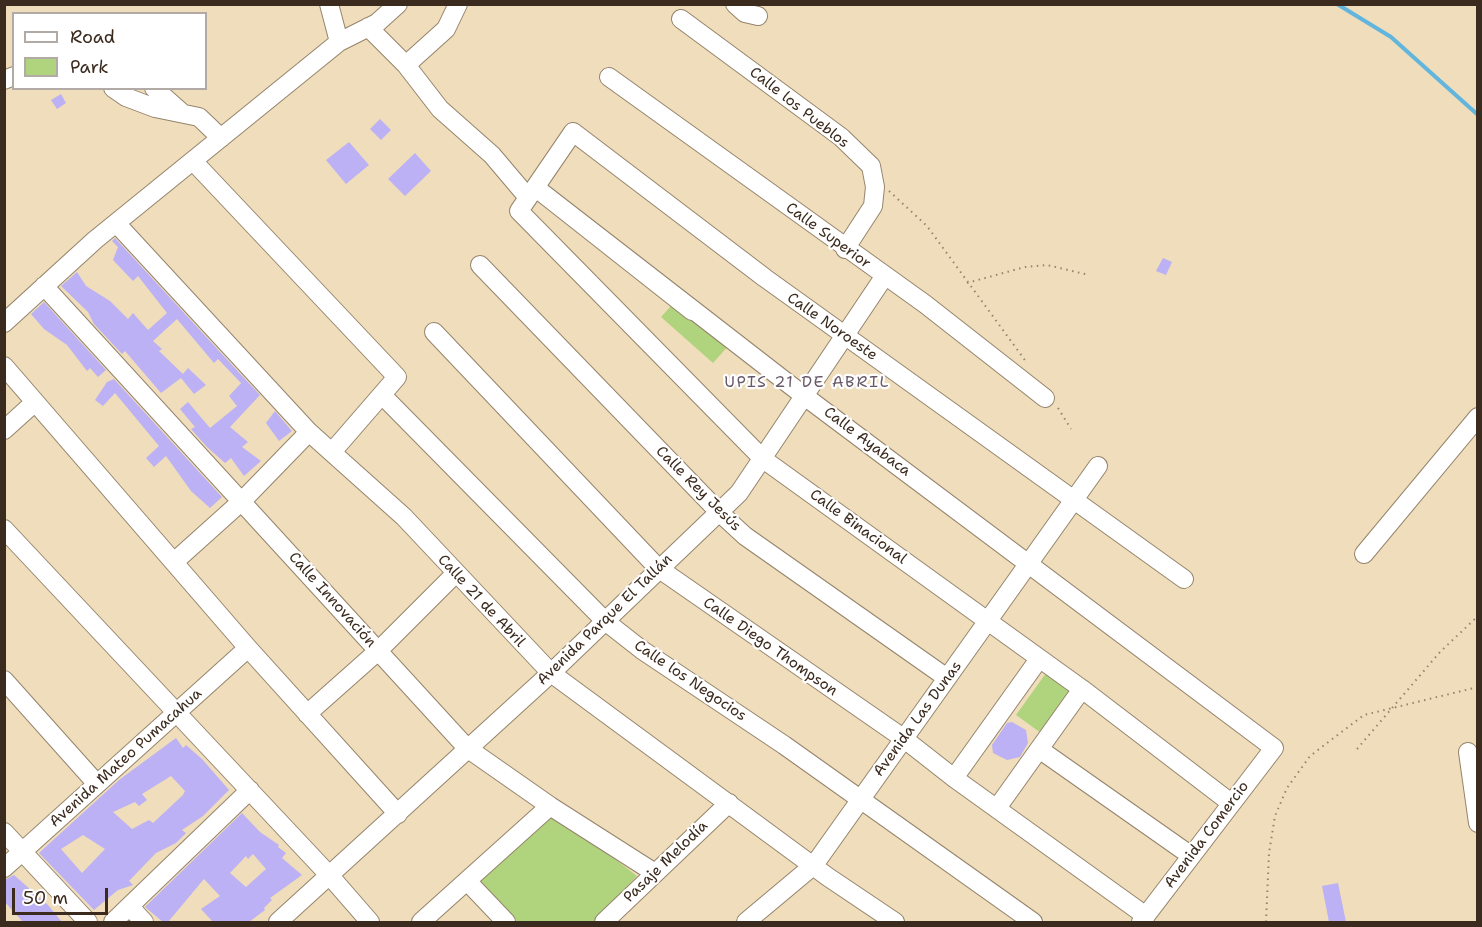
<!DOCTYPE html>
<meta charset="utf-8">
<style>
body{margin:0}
#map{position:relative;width:1482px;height:927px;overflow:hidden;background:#efddbb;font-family:"Shantell Sans",sans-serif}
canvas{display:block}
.frame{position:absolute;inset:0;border:6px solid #3b2a1e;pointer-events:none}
.legend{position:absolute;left:12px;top:12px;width:195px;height:78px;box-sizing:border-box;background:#fff;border:2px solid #b1aaa5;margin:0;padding:8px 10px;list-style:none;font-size:18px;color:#3b2a1e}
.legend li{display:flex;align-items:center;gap:12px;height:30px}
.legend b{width:30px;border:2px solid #b1aaa5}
.scale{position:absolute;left:12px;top:888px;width:96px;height:27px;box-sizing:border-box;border:3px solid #3b2a1e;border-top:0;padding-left:8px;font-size:18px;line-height:21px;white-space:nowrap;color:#3b2a1e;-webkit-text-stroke:4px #fff;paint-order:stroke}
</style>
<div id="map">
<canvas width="1482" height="927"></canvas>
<div class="frame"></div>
<ul class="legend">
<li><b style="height:8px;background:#fff"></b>Road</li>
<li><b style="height:16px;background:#b0d47d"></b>Park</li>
</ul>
<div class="scale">50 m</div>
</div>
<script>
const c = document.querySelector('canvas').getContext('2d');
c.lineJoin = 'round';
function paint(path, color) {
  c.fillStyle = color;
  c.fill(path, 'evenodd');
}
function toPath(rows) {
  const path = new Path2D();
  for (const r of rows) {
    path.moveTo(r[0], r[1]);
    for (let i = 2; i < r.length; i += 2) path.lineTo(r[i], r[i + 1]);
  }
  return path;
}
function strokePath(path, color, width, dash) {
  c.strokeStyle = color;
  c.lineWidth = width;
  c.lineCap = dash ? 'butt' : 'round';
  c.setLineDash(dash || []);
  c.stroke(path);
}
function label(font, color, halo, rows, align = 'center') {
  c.font = font + ' "Shantell Sans",sans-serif';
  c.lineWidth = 4.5;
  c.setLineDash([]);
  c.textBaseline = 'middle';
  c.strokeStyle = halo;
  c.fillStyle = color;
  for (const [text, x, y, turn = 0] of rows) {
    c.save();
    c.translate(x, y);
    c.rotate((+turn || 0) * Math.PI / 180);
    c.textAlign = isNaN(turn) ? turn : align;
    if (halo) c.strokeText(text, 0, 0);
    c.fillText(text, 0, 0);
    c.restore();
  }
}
paint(toPath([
 [678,298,730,344,713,363,661,317],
 [1049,669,1074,687,1041,733,1016,715],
 [546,806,637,876,593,922,512,922,474,881]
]), '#b0d47d');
strokePath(toPath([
 [1337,4,1391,37,1478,115]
]), '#62b5dd', 4);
paint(toPath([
 [61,94,66,103,57,109,51,100],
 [380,119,391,130,381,140,370,129],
 [349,142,369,165,346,184,326,160],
 [415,153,431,171,405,196,388,179],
 [115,238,245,379,241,383,218,359,214,363,177,319,153,341,162,349,159,351,183,374,188,368,206,385,194,394,181,378,161,393,125,351,122,354,94,324,88,312,61,286,77,272,86,286,110,301,128,319,133,313,148,330,167,313,138,276,133,281,113,260,118,247,112,241],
 [1163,258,1172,262,1166,275,1156,271],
 [44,302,106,370,98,377,90,368,87,371,67,345,44,329,31,314],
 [114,379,222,497,210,508,191,491,166,456,154,467,146,458,159,446,115,393,103,406,95,400,107,382],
 [245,379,260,395,230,427,248,442,242,447,261,461,244,476,231,458,225,463,207,447,191,429,195,427,180,409,188,402,210,428,237,406,229,396],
 [275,411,292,431,279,441,266,423],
 [1012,722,1026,730,1028,743,1020,757,1007,760,993,753,992,745,1007,723],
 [176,738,183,748,186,745,202,759,229,790,203,816,182,830,186,833,176,843,156,853,129,881,133,885,118,890,94,910,39,853,119,780],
 [171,776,185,791,183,795,153,823,149,820,132,829,113,812,135,802,139,806,147,800,142,794],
 [83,835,105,849,82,873,61,849],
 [242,813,260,832,279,845,278,847,286,853,282,858,302,875,270,898,272,900,264,908,265,910,249,922,213,922,201,909,220,896,204,879,168,922,163,922,145,907],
 [253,854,266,869,246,887,230,873,246,856,248,859],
 [14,875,48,905,62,922,23,922,4,901,4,880],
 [1338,883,1346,922,1329,922,1322,886]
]), '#bbb1f4');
const minor = toPath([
 [329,4,339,42],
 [735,4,745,13,758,16],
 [681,19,841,137,871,166,875,187,873,206,845,249],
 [368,27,406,65,440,109,492,155,525,194],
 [406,65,446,29,458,4],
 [609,77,925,304,1045,398],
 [4,80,14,76],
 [113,88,126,97,155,108,199,117,221,138],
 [154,88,181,112],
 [193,161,397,377,332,452],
 [116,223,309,432,404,517,551,673,828,877,895,922],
 [480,265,720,513,745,536,947,678],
 [44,286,467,748,550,806,655,873],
 [692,311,536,188,803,395,1274,748,1141,922],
 [4,323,95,240,339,42,377,23,398,4],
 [434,332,658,568,903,738,954,778,1146,916],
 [4,366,248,648,398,814],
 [383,396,605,621,642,650,784,745,1033,922],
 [4,430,35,402],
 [4,529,330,876,370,922],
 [1364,554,1478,417],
 [174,562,242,501,309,432],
 [1184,579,765,278,573,132,519,211,763,459,1082,689,1231,803],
 [4,680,97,784],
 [307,714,378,651,455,574],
 [1039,749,1190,855],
 [1468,752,1478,823],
 [954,778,1039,659],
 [997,808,1082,689],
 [4,832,88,922],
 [4,868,248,648],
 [467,881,506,922],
 [130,907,144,922],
 [113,922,250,790],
 [278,922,551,673,739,493,884,277],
 [421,922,550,806],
 [604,922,729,803],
 [746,922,814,865,1098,466]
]);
strokePath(minor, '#95846c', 20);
strokePath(toPath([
 [889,191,927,226,1027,363],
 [967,283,1025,267,1047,265,1089,275],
 [1058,408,1071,429],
 [1357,749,1440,652,1478,616],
 [1266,922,1269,853,1275,816,1287,788,1310,756,1364,715,1478,687]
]), '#95846c', 2, [1.5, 4.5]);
strokePath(minor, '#fff', 18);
label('15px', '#3b2a1e', '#fff', [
 ["Calle los Pueblos",799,108,38],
 ["Calle Superior",828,236,36],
 ["Calle Noroeste",832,327,35],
 ["Calle Ayabaca",867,442,37],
 ["Calle Rey Jesús",698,489,45],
 ["Calle Binacional",858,527,36],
 ["Calle Innovación",332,600,48],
 ["Calle 21 de Abril",481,601,47],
 ["Avenida Parque El Tallán",605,620,-44],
 ["Calle Diego Thompson",770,647,35],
 ["Calle los Negocios",690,681,34],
 ["Avenida Las Dunas",918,719,-54],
 ["Avenida Mateo Pumacahua",126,758,-42],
 ["Avenida Comercio",1207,835,-53],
 ["Pasaje Melodía",666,862,-44]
]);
c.letterSpacing = '1.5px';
label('16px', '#685969', '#fff', [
 ["UPIS 21 DE ABRIL",807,383]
]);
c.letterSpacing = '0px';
</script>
